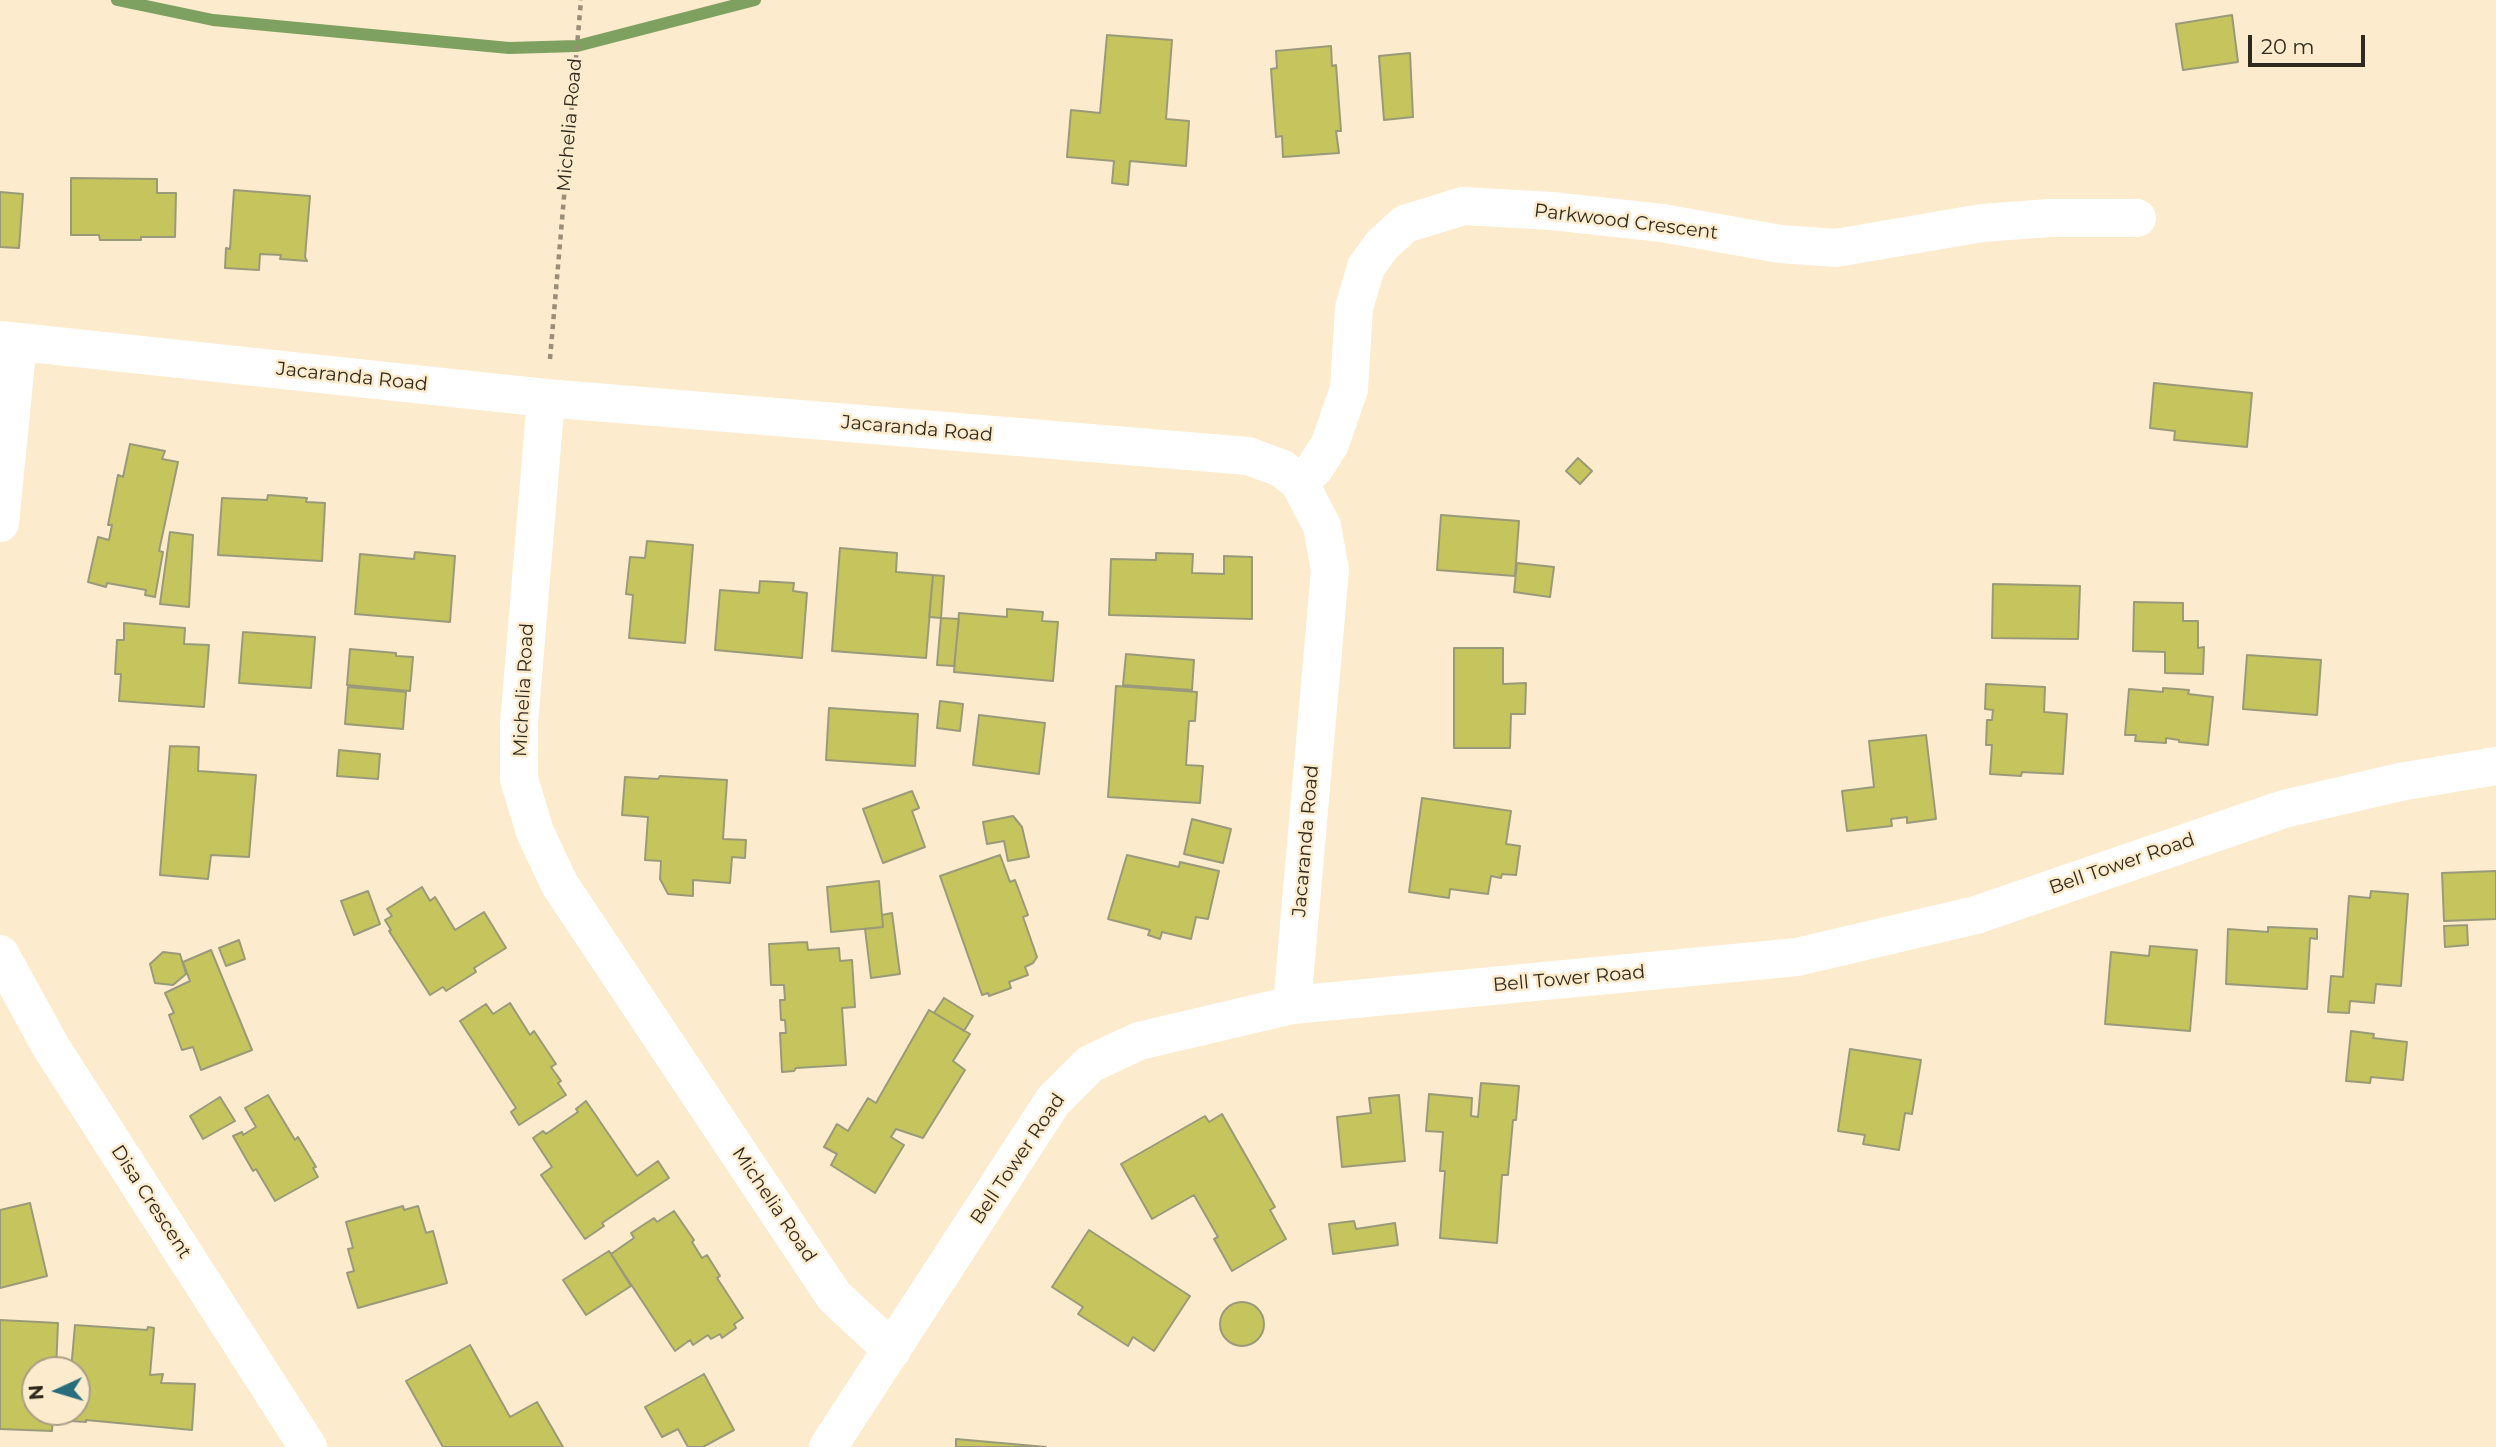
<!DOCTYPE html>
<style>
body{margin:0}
#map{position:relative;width:2496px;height:1447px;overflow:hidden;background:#fcebcc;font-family:Montserrat,sans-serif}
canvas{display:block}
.north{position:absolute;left:21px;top:1356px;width:70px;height:70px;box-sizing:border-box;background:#fcebcc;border:2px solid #aa9e86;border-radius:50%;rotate:266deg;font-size:19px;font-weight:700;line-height:28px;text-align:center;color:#302a1e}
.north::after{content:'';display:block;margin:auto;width:24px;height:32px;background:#276d7b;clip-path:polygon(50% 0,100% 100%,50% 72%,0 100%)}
.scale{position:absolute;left:2248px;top:35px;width:117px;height:32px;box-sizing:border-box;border:4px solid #302a1e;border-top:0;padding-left:9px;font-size:21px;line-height:24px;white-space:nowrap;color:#302a1e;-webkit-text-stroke:5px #fcebcc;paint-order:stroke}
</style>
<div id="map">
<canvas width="2496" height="1447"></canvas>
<div class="north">N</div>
<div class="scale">20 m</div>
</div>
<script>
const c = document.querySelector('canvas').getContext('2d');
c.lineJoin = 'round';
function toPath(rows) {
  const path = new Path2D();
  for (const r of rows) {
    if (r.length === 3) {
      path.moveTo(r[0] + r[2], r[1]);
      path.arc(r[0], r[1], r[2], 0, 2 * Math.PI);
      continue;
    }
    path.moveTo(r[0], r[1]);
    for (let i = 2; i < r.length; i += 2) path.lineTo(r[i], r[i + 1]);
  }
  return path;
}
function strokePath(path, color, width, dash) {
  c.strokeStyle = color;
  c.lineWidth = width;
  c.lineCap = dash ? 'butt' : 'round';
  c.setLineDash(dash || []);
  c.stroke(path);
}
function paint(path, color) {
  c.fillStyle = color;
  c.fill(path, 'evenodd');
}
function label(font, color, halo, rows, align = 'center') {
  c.font = font + ' Montserrat,sans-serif';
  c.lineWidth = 5;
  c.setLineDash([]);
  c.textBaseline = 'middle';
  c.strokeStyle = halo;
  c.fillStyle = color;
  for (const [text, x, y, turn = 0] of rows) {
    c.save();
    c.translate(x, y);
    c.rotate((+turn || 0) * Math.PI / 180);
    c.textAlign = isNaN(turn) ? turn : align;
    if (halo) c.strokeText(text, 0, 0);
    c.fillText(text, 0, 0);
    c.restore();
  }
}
strokePath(toPath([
 [117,0,213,20,509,48,577,46,755,0]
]), '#7ea162', 12);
const building = toPath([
 [2232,15,2238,62,2183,70,2176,24,2232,15],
 [1107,35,1172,40,1166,119,1189,121,1186,166,1130,161,1128,185,1112,183,1114,161,1067,157,1071,110,1100,113,1107,35],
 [1331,46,1332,66,1336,65,1341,131,1336,131,1339,153,1283,157,1282,136,1276,137,1271,69,1277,68,1276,51,1331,46],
 [1410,53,1413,117,1384,120,1379,56,1410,53],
 [71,178,157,179,157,193,176,193,175,237,141,237,141,240,100,240,99,235,71,235,71,178],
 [234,190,310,196,305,257,307,261,280,259,281,255,260,254,259,270,225,268,226,248,230,249,234,190],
 [0,192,23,194,19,248,0,247,0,192],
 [2154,383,2252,393,2247,447,2174,440,2175,431,2150,428,2154,383],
 [130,444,165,451,162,459,178,462,159,551,163,552,155,597,145,595,146,590,107,583,106,587,88,582,98,537,109,540,112,525,108,525,118,475,123,477,130,444],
 [1578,458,1592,471,1580,484,1566,471,1578,458],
 [268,495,307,498,306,502,325,503,322,561,218,555,222,498,267,500,268,495],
 [1441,515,1519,521,1515,576,1437,570,1441,515],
 [170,532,193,535,189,607,160,604,170,532],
 [647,541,693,545,685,643,629,638,633,595,626,594,630,557,645,558,647,541],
 [840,548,897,553,896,572,933,575,926,658,832,651,840,548],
 [415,552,455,556,450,622,355,614,360,554,414,559,415,552],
 [1156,553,1193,554,1192,573,1224,574,1224,556,1252,557,1252,619,1109,615,1111,559,1156,560,1156,553],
 [1517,563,1554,567,1550,597,1514,592,1517,563],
 [933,575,944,576,941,618,929,617,933,575],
 [760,581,794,583,793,591,807,593,802,658,715,650,720,590,759,593,760,581],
 [1993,584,2080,586,2078,639,1992,638,1993,584],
 [2134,602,2183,603,2183,621,2198,621,2198,648,2204,647,2203,674,2165,673,2165,652,2133,651,2134,602],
 [1007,609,1043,612,1042,621,1058,622,1053,681,954,672,959,613,1007,617,1007,609],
 [941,618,959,619,954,666,937,665,941,618],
 [124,623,185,628,184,644,209,645,204,707,119,701,121,674,115,674,117,640,124,640,124,623],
 [243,632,315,637,311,688,239,683,243,632],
 [1454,648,1503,648,1503,684,1526,683,1525,714,1511,714,1510,748,1454,748,1454,648],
 [350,649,396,653,396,656,413,657,410,691,347,685,350,649],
 [1126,654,1194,660,1192,690,1123,685,1126,654],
 [2247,655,2321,660,2317,715,2243,709,2247,655],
 [1986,684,2045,687,2044,712,2067,714,2063,774,2022,772,2021,776,1990,774,1992,745,1986,745,1987,720,1992,720,1993,710,1985,709,1986,684],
 [1116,686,1197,692,1195,721,1189,721,1186,765,1203,766,1200,803,1108,797,1116,686],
 [348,687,406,692,403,729,345,724,348,687],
 [2163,688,2189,690,2188,694,2213,697,2208,745,2179,742,2179,740,2166,738,2166,743,2135,741,2136,735,2125,735,2129,689,2163,692,2163,688],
 [940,701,963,704,960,731,937,728,940,701],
 [829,708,918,714,915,766,826,760,829,708],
 [979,715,1045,723,1039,774,973,765,979,715],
 [1926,735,1936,819,1907,823,1907,817,1891,819,1892,826,1847,831,1842,791,1874,787,1869,741,1926,735],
 [170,746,199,747,198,771,256,775,249,857,211,855,208,879,160,875,170,746],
 [339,750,380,754,378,779,337,776,339,750],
 [660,776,727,780,723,839,746,840,745,858,732,857,730,883,693,880,693,896,668,894,660,879,661,861,645,860,648,817,622,815,625,777,658,779,660,776],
 [912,791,919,808,912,811,925,847,883,863,863,809,912,791],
 [1422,798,1511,811,1506,844,1520,846,1516,875,1502,874,1501,878,1491,876,1488,894,1450,889,1449,898,1409,892,1422,798],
 [1013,816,1022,827,1029,857,1008,861,1004,841,987,844,983,822,1013,816],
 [1192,819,1231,829,1223,863,1184,854,1192,819],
 [1000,855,1010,882,1015,880,1028,915,1023,917,1037,957,1033,963,1025,967,1028,975,1009,982,1011,988,989,996,988,993,982,995,940,876,1000,855],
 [1127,855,1179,867,1180,862,1219,871,1208,919,1196,917,1191,939,1162,932,1160,939,1148,935,1150,930,1108,919,1127,855],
 [2496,871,2496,919,2444,921,2442,873,2496,871],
 [879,881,883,927,831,932,827,887,879,881],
 [422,887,430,901,435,897,455,930,484,912,506,948,474,968,476,972,446,991,443,987,430,995,389,931,391,930,385,920,392,916,387,909,422,887],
 [368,891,380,924,354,935,341,901,368,891],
 [2371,891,2408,894,2401,986,2376,984,2374,1003,2350,1001,2349,1013,2328,1012,2331,976,2343,977,2349,896,2370,898,2371,891],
 [892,913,900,974,871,978,865,929,883,927,882,915,892,913],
 [2467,925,2468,945,2445,947,2444,926,2467,925],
 [2268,927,2317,929,2317,939,2310,938,2307,989,2226,984,2228,929,2268,932,2268,927],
 [239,940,245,959,226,966,219,948,239,940],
 [807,942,808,950,839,948,840,961,852,960,855,1007,842,1008,846,1065,796,1068,794,1071,782,1072,780,1033,786,1033,785,1020,781,1020,780,1000,785,1000,784,985,771,985,769,944,807,942],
 [2150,946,2197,950,2190,1031,2105,1024,2111,952,2149,956,2150,946],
 [211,950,252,1050,201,1070,193,1047,182,1050,169,1015,174,1013,165,993,190,981,183,962,211,950],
 [163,952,180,954,186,974,173,985,155,983,150,964,163,952],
 [944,998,973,1016,964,1031,934,1013,944,998],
 [510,1003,530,1035,534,1031,556,1064,551,1067,561,1081,558,1083,566,1095,519,1125,511,1112,516,1108,460,1021,486,1004,493,1014,510,1003],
 [929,1010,970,1034,953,1061,965,1070,923,1138,896,1129,891,1137,904,1145,875,1193,831,1165,837,1154,824,1147,837,1124,848,1131,868,1098,876,1103,929,1010],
 [2351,1031,2374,1034,2373,1038,2407,1042,2403,1080,2371,1077,2370,1083,2346,1081,2351,1031],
 [1850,1049,1921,1060,1912,1114,1905,1113,1899,1150,1863,1144,1865,1135,1838,1131,1850,1049],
 [1481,1083,1519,1086,1516,1120,1513,1120,1508,1175,1502,1175,1497,1243,1440,1238,1445,1171,1440,1171,1443,1132,1426,1131,1429,1094,1472,1098,1471,1116,1478,1117,1481,1083],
 [268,1095,295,1140,298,1137,316,1167,313,1168,318,1177,275,1201,256,1169,253,1171,233,1136,242,1132,243,1135,256,1127,245,1108,268,1095],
 [1399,1095,1405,1161,1342,1167,1337,1117,1371,1113,1369,1098,1399,1095],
 [220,1097,235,1121,203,1139,190,1116,220,1097],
 [586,1101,637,1176,658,1161,669,1178,602,1223,604,1226,585,1239,541,1175,552,1167,533,1138,543,1131,546,1134,578,1112,576,1109,586,1101],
 [1222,1114,1275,1207,1270,1210,1286,1239,1232,1271,1214,1239,1218,1237,1194,1195,1152,1219,1121,1164,1205,1116,1209,1122,1222,1114],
 [30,1203,47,1276,0,1288,0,1210,30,1203],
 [403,1206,404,1210,418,1206,426,1233,433,1231,447,1283,358,1308,347,1273,354,1271,348,1249,353,1248,346,1222,403,1206],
 [674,1211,694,1240,692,1242,702,1258,707,1255,720,1276,717,1278,743,1318,734,1324,736,1328,722,1338,720,1334,711,1339,708,1335,693,1345,690,1340,675,1351,611,1254,634,1238,631,1233,654,1218,657,1222,674,1211],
 [1354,1221,1356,1229,1395,1223,1398,1245,1333,1254,1329,1224,1354,1221],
 [1089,1230,1190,1296,1154,1351,1133,1337,1128,1346,1078,1314,1083,1307,1052,1287,1089,1230],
 [609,1251,631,1286,586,1315,563,1280,609,1251],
 [1242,1324,22],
 [0,1320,58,1323,56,1370,35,1370,35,1412,53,1412,52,1431,0,1429,0,1320],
 [75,1325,147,1330,148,1327,154,1328,150,1375,163,1374,161,1383,195,1384,192,1430,86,1420,86,1422,70,1421,71,1412,77,1412,77,1370,71,1370,75,1325],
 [470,1345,510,1417,537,1402,563,1447,443,1447,406,1381,470,1345],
 [704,1374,734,1430,703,1447,688,1447,678,1429,662,1437,645,1407,704,1374],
 [956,1439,1046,1447,956,1447,956,1439]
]);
paint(building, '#c6c55d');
strokePath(building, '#9a9a7a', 2);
strokePath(toPath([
 [550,359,581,0]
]), '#9a8e78', 4.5, [5, 5]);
strokePath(toPath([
 [0,340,546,398,1248,456,1281,468,1299,482,1322,526,1330,570,1292,1005],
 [546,398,519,724,519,779,535,832,560,885,834,1296,892,1350],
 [1299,482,1314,469,1330,444,1349,389,1354,308,1366,267,1382,245,1405,224,1463,206,1552,211,1662,223,1780,244,1836,248,1982,223,2050,218,2137,218],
 [0,523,18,342],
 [0,954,51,1047,308,1447],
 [828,1447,1053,1101,1090,1064,1139,1041,1292,1005,1797,957,1976,915,2284,809,2400,782,2496,766]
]), '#fff', 38);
label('19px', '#302a1e', '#fcebcc', [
 ["Michelia Road",570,125,-85],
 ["Parkwood Crescent",1626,222,7],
 ["Jacaranda Road",352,377,6],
 ["Jacaranda Road",917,429,5],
 ["Michelia Road",524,690,-87],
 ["Jacaranda Road",1306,841,-85],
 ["Bell Tower Road",2122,864,-19],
 ["Bell Tower Road",1569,979,-5],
 ["Bell Tower Road",1018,1159,-56],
 ["Disa Crescent",151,1202,57],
 ["Michelia Road",774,1205,56]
]);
</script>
